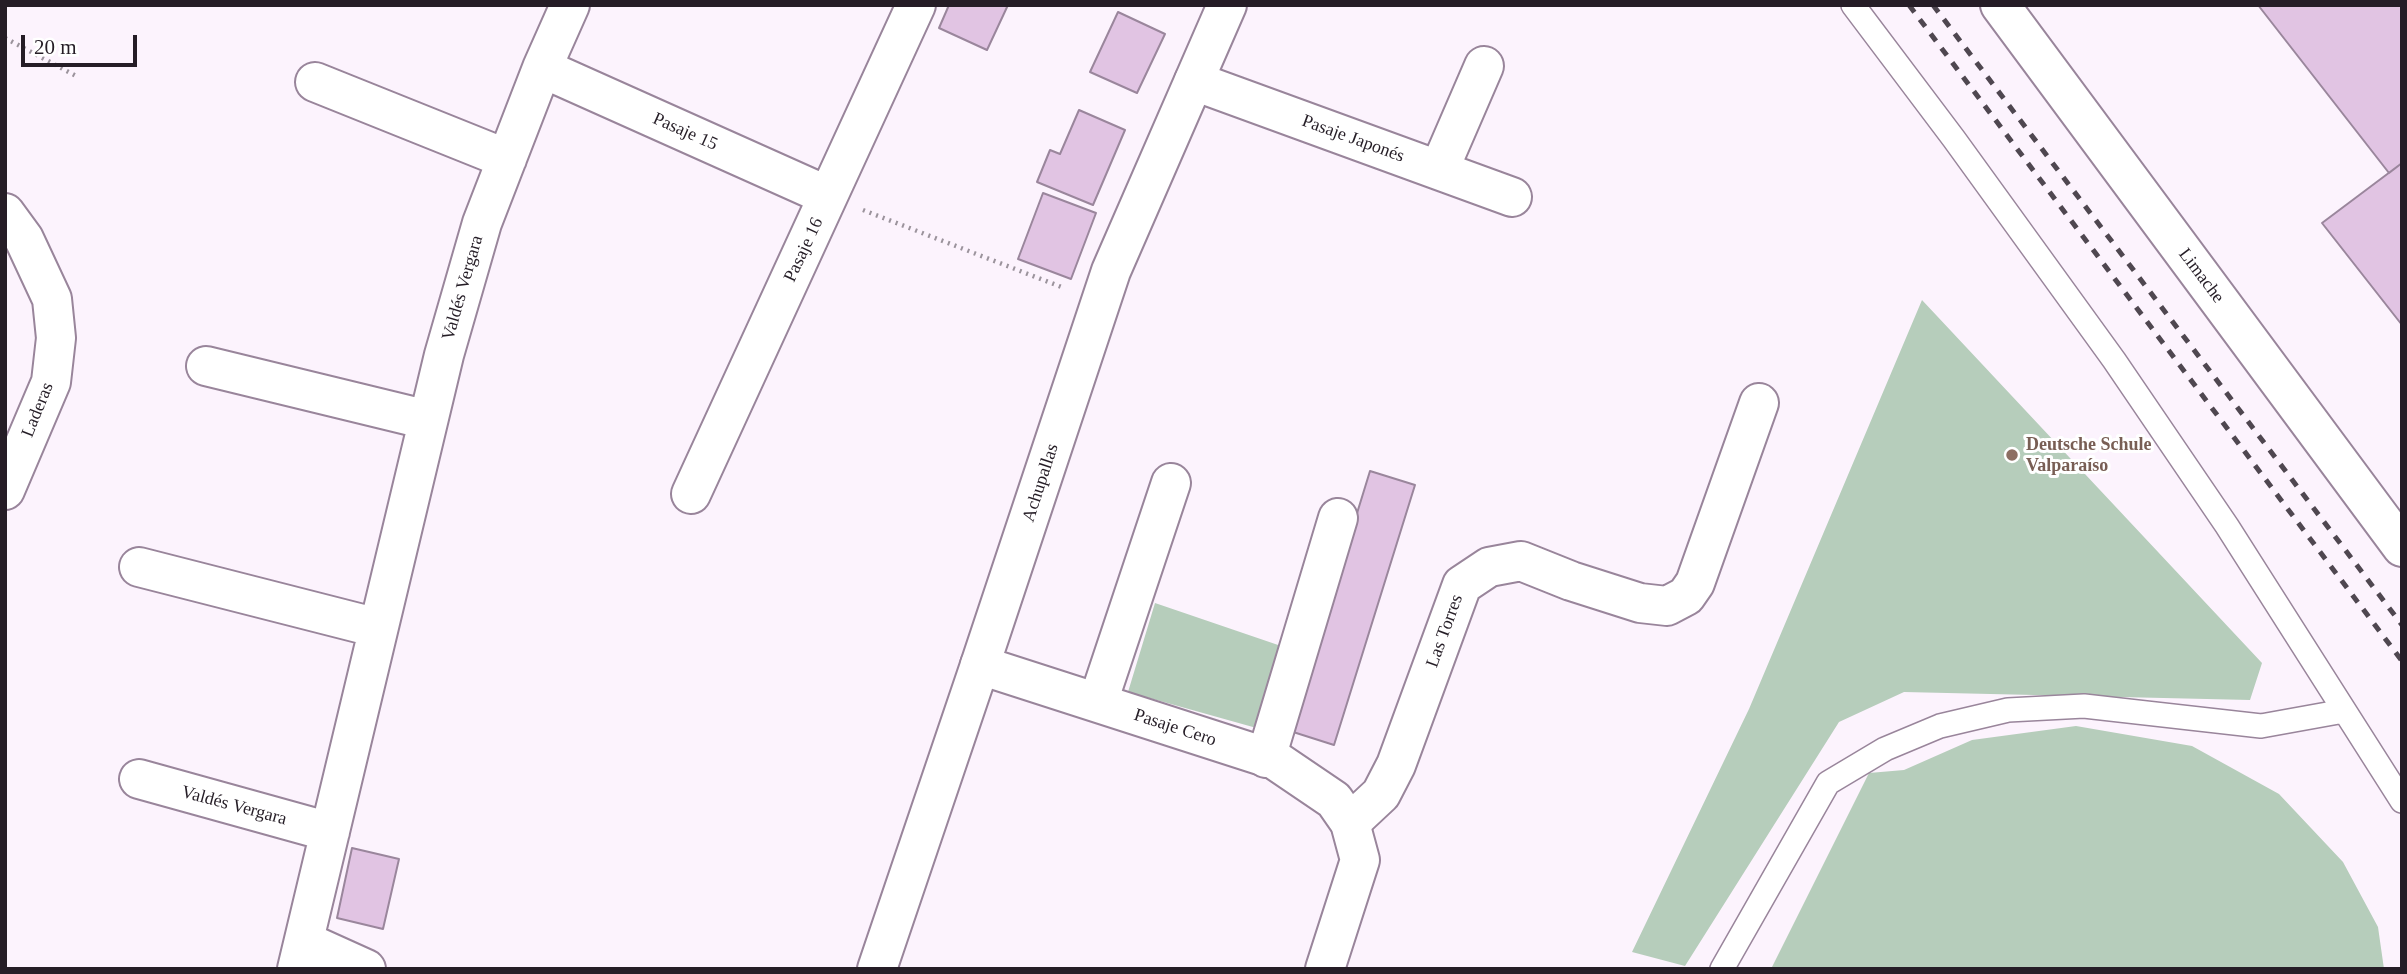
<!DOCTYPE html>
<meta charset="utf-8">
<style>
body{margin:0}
#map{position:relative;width:2407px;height:974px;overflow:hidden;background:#fcf3fd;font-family:Georgia,serif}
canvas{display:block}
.frame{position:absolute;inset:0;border:7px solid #251d26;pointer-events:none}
.scale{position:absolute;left:21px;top:35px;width:116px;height:32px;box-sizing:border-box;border:4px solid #251d26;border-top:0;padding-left:9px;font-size:21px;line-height:24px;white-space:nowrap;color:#251d26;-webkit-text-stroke:5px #fff;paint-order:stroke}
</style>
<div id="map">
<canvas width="2407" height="974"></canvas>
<div class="frame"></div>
<div class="scale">20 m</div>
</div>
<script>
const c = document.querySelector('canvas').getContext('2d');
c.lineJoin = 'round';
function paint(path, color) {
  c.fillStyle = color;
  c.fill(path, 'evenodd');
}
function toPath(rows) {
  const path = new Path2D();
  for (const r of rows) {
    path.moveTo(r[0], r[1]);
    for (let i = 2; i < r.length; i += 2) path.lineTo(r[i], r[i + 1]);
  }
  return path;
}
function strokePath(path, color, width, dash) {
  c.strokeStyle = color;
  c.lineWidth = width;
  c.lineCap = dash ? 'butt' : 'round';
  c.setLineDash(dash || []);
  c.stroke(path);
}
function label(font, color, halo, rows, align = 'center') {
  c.font = font + ' Georgia,serif';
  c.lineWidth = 6;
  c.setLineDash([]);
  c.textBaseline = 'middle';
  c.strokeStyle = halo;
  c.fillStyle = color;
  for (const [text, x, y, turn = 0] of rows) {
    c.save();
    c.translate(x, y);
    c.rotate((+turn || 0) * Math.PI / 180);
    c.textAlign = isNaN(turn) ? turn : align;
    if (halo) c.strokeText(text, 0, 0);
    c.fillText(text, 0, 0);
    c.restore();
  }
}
paint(toPath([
 [1922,300,2262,663,2250,700,1904,692,1839,722,1685,966,1632,952,1749,709],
 [1155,603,1284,647,1260,729,1128,692],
 [2076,726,2192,746,2279,794,2343,862,2378,927,2384,969,1771,969,1869,773,1904,770,1972,740]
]), '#b6cdbb');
const building = toPath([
 [949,5,1008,5,987,50,939,28,949,5],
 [2258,5,2402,5,2402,163,2389,173,2258,5],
 [1118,12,1165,34,1137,93,1090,72,1118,12],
 [1079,110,1125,130,1093,205,1037,182,1050,150,1060,154,1079,110],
 [2402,163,2402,325,2322,223,2402,163],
 [1043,193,1096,213,1071,279,1018,259,1043,193],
 [1370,471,1415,485,1334,745,1290,731,1370,471],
 [352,848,399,859,383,929,337,918,352,848]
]);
paint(building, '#e1c4e3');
strokePath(building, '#9a869c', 2);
const lane = toPath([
 [1853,5,1954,139,2114,360,2227,526,2402,801],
 [1722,969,1828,783,1885,749,1940,726,2008,710,2084,706,2261,726,2344,711]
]);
const street = toPath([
 [542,68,828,196],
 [1194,81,1512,197],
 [315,82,507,159],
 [1439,170,1484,66],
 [5,213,24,239,52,299,56,338,51,382,5,490],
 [206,366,428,420],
 [691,494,916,5],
 [139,567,378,628],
 [1098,702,1171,483],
 [1266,758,1338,518],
 [139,779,330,832],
 [1350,823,1381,794,1396,765,1462,585,1489,567,1521,561,1571,581,1640,603,1667,606,1686,596,1695,583,1759,403],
 [304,941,366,969],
 [297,969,444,355,482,223,542,68,570,5],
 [877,969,980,665]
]);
const secondary = toPath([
 [1227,5,1111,271,980,665,1275,760,1334,800,1350,823,1360,860,1325,969],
 [2000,5,2402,547]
]);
strokePath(lane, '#99859b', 26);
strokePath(street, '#99859b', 42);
strokePath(secondary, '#99859b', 42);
strokePath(toPath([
 [5,38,78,77],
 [863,210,1064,288]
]), '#9b939c', 4.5, [2, 5]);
strokePath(lane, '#fff', 23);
strokePath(street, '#fff', 38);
strokePath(secondary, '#fff', 38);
strokePath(toPath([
 [1909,5,2402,661],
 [1933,5,2402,625]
]), '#4f4750', 5, [9, 9]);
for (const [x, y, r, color] of [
 [2012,455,7,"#8d6e63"]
]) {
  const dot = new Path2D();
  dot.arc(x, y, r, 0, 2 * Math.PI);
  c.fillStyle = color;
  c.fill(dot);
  strokePath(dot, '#fff', 2.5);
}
label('18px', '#251d26', '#fff', [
 ["Pasaje 15",685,132,24],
 ["Pasaje Japonés",1353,139,20],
 ["Pasaje 16",804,250,-65],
 ["Limache",2201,276,53],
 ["Valdés Vergara",463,288,-74],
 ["Laderas",38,410,-68],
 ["Achupallas",1041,483,-72],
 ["Las Torres",1445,631,-70],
 ["Pasaje Cero",1175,728,18],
 ["Valdés Vergara",234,806,15]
]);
label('bold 18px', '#785e54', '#fff', [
 ["Deutsche Schule",2026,445],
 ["Valparaíso",2026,466]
], 'left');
</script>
